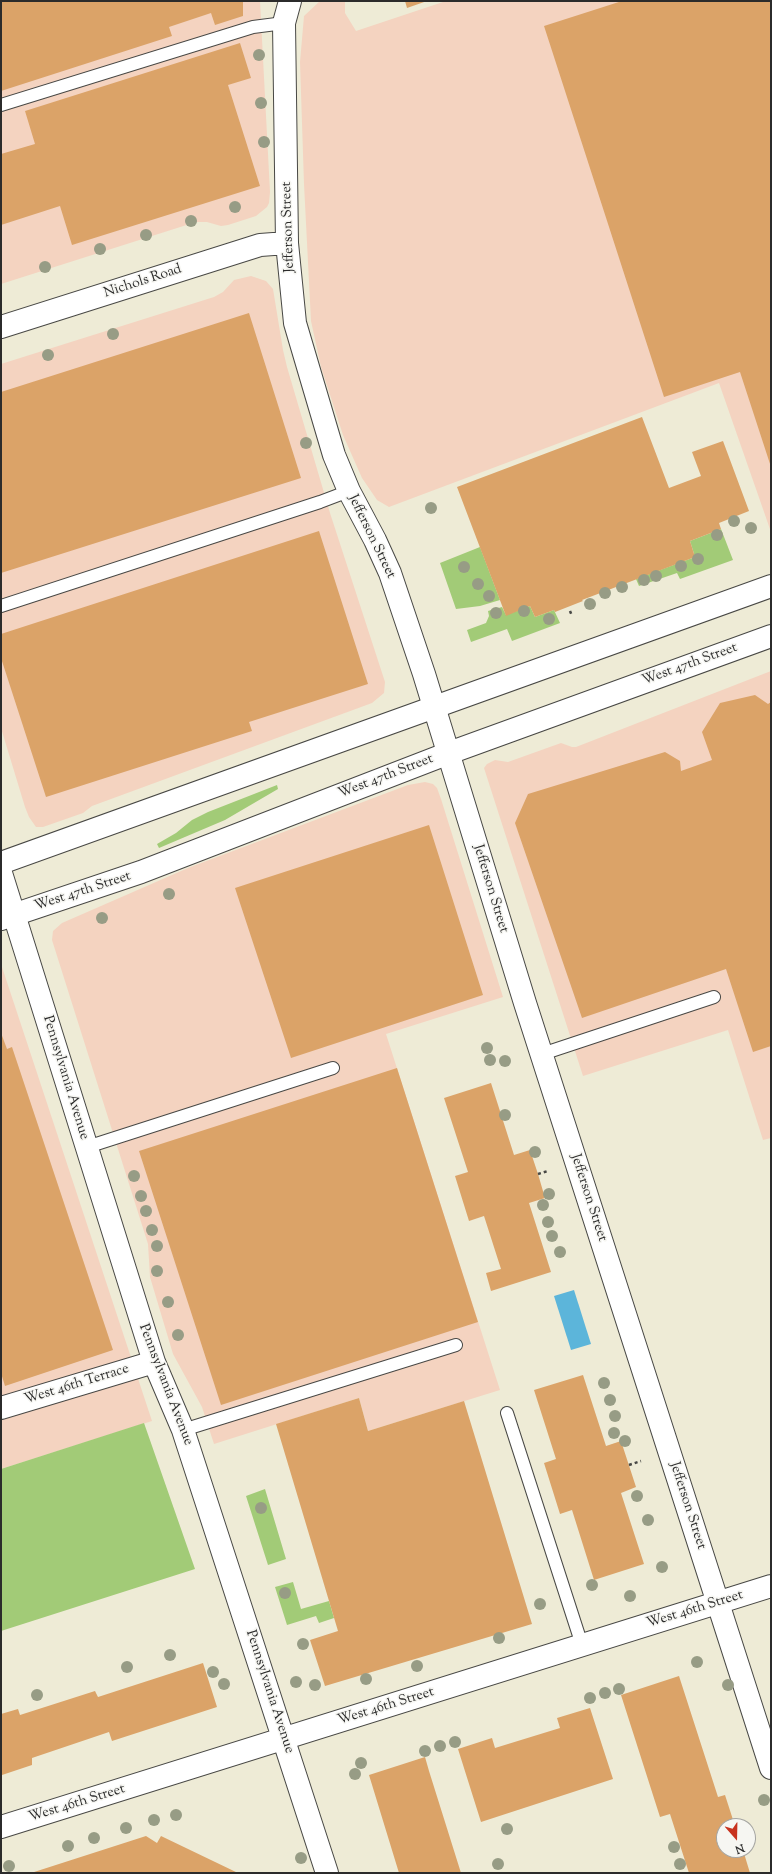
<!DOCTYPE html>
<style>
body{margin:0}
#map{position:relative;width:772px;height:1874px;overflow:hidden;background:#eeebd6;font-family:"Sorts Mill Goudy",serif}
canvas{display:block}
.frame{position:absolute;inset:0;border:2px solid #2b2b2b;pointer-events:none}
.north{position:absolute;left:716px;top:1818px;width:40px;height:40px;box-sizing:border-box;background:#f6f6f2;border:1px solid #a5a5a2;border-radius:50%;rotate:160deg;font-size:11px;font-weight:700;line-height:16px;text-align:center;color:#2b2b2b}
.north::after{content:'';display:block;margin:auto;width:14px;height:18px;background:#c8321e;clip-path:polygon(50% 0,100% 100%,50% 72%,0 100%)}
</style>
<div id="map">
<canvas width="772" height="1874"></canvas>
<div class="frame"></div>
<div class="north">N</div>
</div>
<script>
const c = document.querySelector('canvas').getContext('2d');
c.lineJoin = 'round';
function paint(path, color) {
  c.fillStyle = color;
  c.fill(path, 'evenodd');
}
function toPath(rows) {
  const path = new Path2D();
  for (const r of rows) {
    path.moveTo(r[0], r[1]);
    for (let i = 2; i < r.length; i += 2) path.lineTo(r[i], r[i + 1]);
  }
  return path;
}
function strokePath(path, color, width, dash) {
  c.strokeStyle = color;
  c.lineWidth = width;
  c.lineCap = dash ? 'butt' : 'round';
  c.setLineDash(dash || []);
  c.stroke(path);
}
function label(font, color, halo, rows, align = 'center') {
  c.font = font + ' "Sorts Mill Goudy",serif';
  c.lineWidth = 3;
  c.setLineDash([]);
  c.textBaseline = 'middle';
  c.strokeStyle = halo;
  c.fillStyle = color;
  for (const [text, x, y, turn = 0] of rows) {
    c.save();
    c.translate(x, y);
    c.rotate((+turn || 0) * Math.PI / 180);
    c.textAlign = isNaN(turn) ? turn : align;
    if (halo) c.strokeText(text, 0, 0);
    c.fillText(text, 0, 0);
    c.restore();
  }
}
paint(toPath([
 [1,1,260,1,270,192,269,203,267,207,256,216,228,225,221,226,207,222,196,222,1,284],
 [320,1,345,1,345,13,356,31,446,1,771,1,771,532,719,383,389,507,377,500,362,478,343,435,321,367,311,321,304,184,300,62,304,16],
 [251,276,266,281,273,289,283,350,287,367,330,513,385,682,384,693,372,703,92,806,83,813,43,827,36,827,29,817,25,807,1,728,1,364,214,297,223,292,234,280],
 [771,671,771,1138,763,1140,728,1030,583,1076,484,768,487,764,495,760,508,762,561,743,572,747,576,747],
 [425,782,433,784,437,788,441,799,503,997,386,1034,500,1390,368,1431,359,1398,214,1444,202,1407,173,1354,150,1277,148,1244,52,940,53,931,62,923,188,868,408,785],
 [1,964,152,1421,1,1469]
]), '#f4d3c0');
paint(toPath([
 [721,529,733,560,680,579,677,573,639,586,636,579,695,557,690,541],
 [480,547,500,600,480,606,456,609,440,563],
 [530,606,535,617,554,610,560,623,512,641,507,629,471,642,467,630,486,623,489,616,488,611,502,607,506,615],
 [277,785,278,789,225,820,159,848,157,844,176,833,192,820,208,812],
 [144,1423,195,1569,1,1631,1,1469],
 [265,1489,286,1559,268,1565,246,1496],
 [293,1582,301,1609,329,1601,334,1618,319,1623,316,1616,287,1625,275,1587]
]), '#a2cb77');
paint(toPath([
 [574,1290,591,1344,571,1350,554,1296]
]), '#5cb5da');
paint(toPath([
 [1,1,243,1,243,16,215,25,211,13,169,27,172,36,1,91],
 [405,1,427,1,407,8],
 [622,1,771,1,771,467,740,372,664,397,544,26],
 [240,43,251,78,228,85,260,186,72,245,60,206,1,225,1,154,35,144,25,111],
 [249,313,301,478,1,573,1,392],
 [642,417,669,488,701,476,692,452,723,441,749,511,719,523,721,529,690,541,695,557,582,600,583,601,555,612,554,610,535,617,530,606,506,616,457,487],
 [319,531,368,684,249,722,252,731,46,797,1,658,1,634],
 [755,695,768,704,771,702,771,1046,753,1052,726,969,582,1018,515,823,528,794,665,752,680,761,681,771,712,760,702,732,720,703],
 [429,825,483,995,291,1058,235,888],
 [1,1033,7,1049,12,1047,113,1350,5,1386,1,1373],
 [397,1068,478,1322,221,1405,139,1151],
 [491,1083,514,1155,530,1150,538,1174,545,1198,529,1203,551,1272,491,1291,486,1273,501,1269,484,1216,469,1221,455,1176,468,1172,444,1098],
 [583,1375,606,1446,621,1441,636,1487,621,1493,644,1564,594,1580,572,1510,560,1514,544,1463,556,1459,534,1390],
 [359,1398,368,1431,464,1401,532,1624,325,1686,310,1640,338,1631,276,1424],
 [203,1663,217,1707,112,1741,109,1732,32,1758,32,1765,2,1775,1,1714,18,1709,20,1715,95,1691,98,1697],
 [679,1676,718,1797,725,1795,735,1826,724,1826,724,1850,743,1850,750,1873,689,1873,670,1814,660,1817,621,1695],
 [590,1708,613,1779,481,1822,458,1749,492,1738,495,1748,560,1728,557,1718],
 [425,1757,429,1771,461,1873,399,1873,369,1775],
 [146,1836,157,1843,161,1836,238,1873,31,1873]
]), '#dba368');
const lane = toPath([
 [1,105,253,27,284,23],
 [1,606,320,502,349,491],
 [542,1054,714,997],
 [87,1147,333,1068],
 [507,1413,582,1645],
 [183,1430,456,1345]
]);
const street = toPath([
 [290,1,284,23,287,243,295,323,334,455,349,491,375,540,390,573,424,674,525,1003,771,1768],
 [1,327,260,245,287,243],
 [1,873,154,1362,183,1430,327,1873],
 [1,1408,154,1362],
 [1,1827,771,1586]
]);
const secondary = toPath([
 [1,863,771,586],
 [1,919,141,872,449,753,771,636]
]);
strokePath(lane, '#484845', 14);
strokePath(street, '#484845', 24);
strokePath(secondary, '#484845', 24);
strokePath(toPath([
 [570,611,572,616],
 [538,1174,548,1171],
 [629,1465,641,1461]
]), '#484845', 2.5, [3, 3]);
strokePath(lane, '#fff', 12);
strokePath(street, '#fff', 22);
strokePath(secondary, '#fff', 22);
c.fillStyle = '#979c85';
for (const [x, y] of [
 [259,55],
 [261,103],
 [264,142],
 [235,207],
 [191,221],
 [146,235],
 [100,249],
 [45,267],
 [113,334],
 [48,355],
 [306,443],
 [431,508],
 [734,521],
 [751,528],
 [717,535],
 [698,559],
 [681,566],
 [464,567],
 [656,576],
 [644,580],
 [478,584],
 [622,587],
 [605,593],
 [489,596],
 [590,604],
 [524,611],
 [496,613],
 [549,619],
 [169,894],
 [102,918],
 [487,1048],
 [490,1060],
 [505,1061],
 [505,1115],
 [535,1152],
 [134,1176],
 [549,1194],
 [141,1196],
 [543,1205],
 [146,1211],
 [548,1222],
 [152,1230],
 [552,1236],
 [157,1246],
 [560,1252],
 [157,1271],
 [168,1302],
 [178,1335],
 [604,1383],
 [610,1400],
 [615,1416],
 [614,1433],
 [625,1441],
 [637,1496],
 [261,1508],
 [648,1520],
 [662,1567],
 [592,1585],
 [285,1593],
 [630,1596],
 [540,1604],
 [499,1638],
 [303,1644],
 [170,1655],
 [697,1662],
 [417,1666],
 [127,1667],
 [213,1672],
 [366,1679],
 [296,1682],
 [224,1684],
 [315,1685],
 [728,1685],
 [619,1689],
 [605,1693],
 [37,1695],
 [590,1698],
 [455,1742],
 [440,1746],
 [425,1751],
 [361,1763],
 [355,1774],
 [764,1800],
 [176,1815],
 [154,1820],
 [126,1828],
 [507,1829],
 [94,1838],
 [68,1846],
 [674,1847],
 [301,1858],
 [498,1864],
 [680,1864],
 [9,1866]
]) {
  c.beginPath();
  c.arc(x, y, 6, 0, 2 * Math.PI);
  c.fill();
}
label('14px', '#2b2b2b', '#f6f6f2', [
 ["Jefferson Street",289,227,-92],
 ["Nichols Road",143,282,-18],
 ["Jefferson Street",371,537,64],
 ["West 47th Street",690,665,-20],
 ["West 47th Street",386,777,-21],
 ["Jefferson Street",490,889,73],
 ["West 47th Street",83,892,-18],
 ["Pennsylvania Avenue",65,1078,73],
 ["Jefferson Street",588,1198,72],
 ["West 46th Terrace",77,1385,-17],
 ["Pennsylvania Avenue",165,1385,69],
 ["Jefferson Street",687,1506,72],
 ["West 46th Street",695,1610,-17],
 ["Pennsylvania Avenue",269,1692,72],
 ["West 46th Street",386,1707,-17],
 ["West 46th Street",77,1804,-17]
]);
</script>
